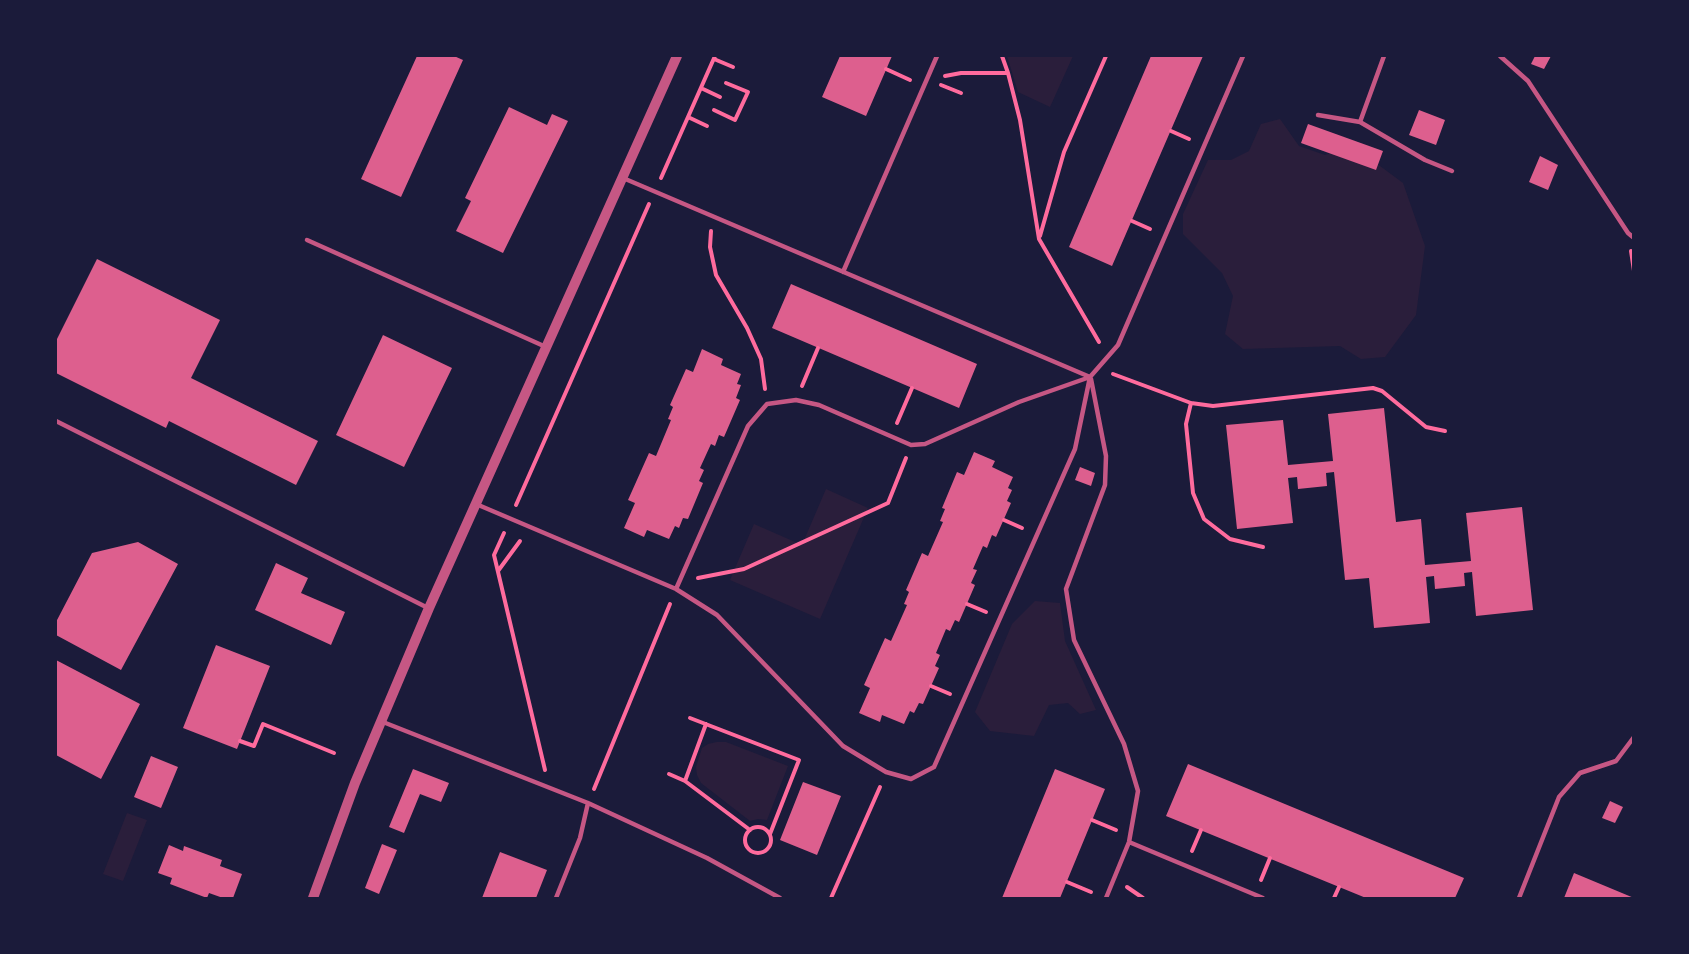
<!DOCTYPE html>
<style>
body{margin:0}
#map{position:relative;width:1689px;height:954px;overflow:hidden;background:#1b1b3a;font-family:"Golos Text",sans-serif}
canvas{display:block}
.frame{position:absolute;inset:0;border:57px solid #1b1b3a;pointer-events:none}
</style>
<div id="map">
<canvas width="1689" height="954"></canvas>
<div class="frame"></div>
</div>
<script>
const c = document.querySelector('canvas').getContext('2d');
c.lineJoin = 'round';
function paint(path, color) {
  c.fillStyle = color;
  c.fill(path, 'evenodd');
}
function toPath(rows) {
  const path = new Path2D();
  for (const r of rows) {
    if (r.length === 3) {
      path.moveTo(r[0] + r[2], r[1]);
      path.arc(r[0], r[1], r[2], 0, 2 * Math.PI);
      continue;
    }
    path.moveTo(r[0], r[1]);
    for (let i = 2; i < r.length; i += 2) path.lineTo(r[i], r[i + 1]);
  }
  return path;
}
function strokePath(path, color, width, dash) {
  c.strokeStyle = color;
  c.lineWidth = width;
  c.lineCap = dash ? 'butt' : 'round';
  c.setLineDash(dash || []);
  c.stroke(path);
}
paint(toPath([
 [1007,56,1073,56,1050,107,1018,92],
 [1280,119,1299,146,1325,155,1353,146,1403,183,1425,246,1416,315,1385,357,1361,359,1340,346,1243,349,1225,334,1233,296,1222,273,1183,234,1183,214,1208,160,1231,160,1249,151,1261,124],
 [826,489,868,508,820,619,730,580,754,524,802,545],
 [1035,601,1060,603,1065,641,1096,710,1080,714,1068,703,1049,705,1034,736,990,731,975,712,1012,624],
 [717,742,726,742,788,766,767,820,758,819,750,821,701,783,697,775,696,767,702,748,708,744],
 [127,813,147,820,123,881,103,874]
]), '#2a1e3b');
paint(toPath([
 [417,56,454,56,463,60,401,197,361,179],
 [840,56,892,56,866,116,822,97],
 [1151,56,1203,56,1112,266,1069,247],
 [1535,56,1551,56,1544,69,1531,64],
 [509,107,547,125,552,114,568,121,503,253,456,231,471,201,465,198],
 [1419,110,1445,120,1436,145,1409,135],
 [1308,124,1383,151,1376,170,1301,143],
 [1540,156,1558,165,1548,190,1529,182],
 [97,259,220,320,191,378,318,441,296,485,169,421,166,428,56,373,56,341],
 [791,284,977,364,959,408,772,328],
 [383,335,452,368,404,467,336,435],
 [702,349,723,359,721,365,741,374,737,384,741,385,736,398,740,400,724,437,719,435,715,446,711,444,700,468,704,470,699,481,703,483,688,519,683,518,679,528,675,526,669,539,647,530,644,537,624,528,635,503,628,500,649,453,656,456,671,420,668,419,673,407,670,405,686,369,693,372],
 [1384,408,1396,522,1421,519,1425,565,1471,561,1466,513,1522,507,1533,610,1476,616,1472,572,1464,573,1465,586,1435,589,1434,576,1426,577,1430,623,1374,628,1369,578,1345,580,1334,472,1326,473,1327,486,1298,489,1297,477,1288,478,1293,523,1237,529,1226,425,1283,420,1288,465,1333,461,1328,414],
 [974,452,995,461,992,467,1013,477,1008,488,1012,490,1007,501,1011,503,996,537,992,535,987,548,983,546,973,569,977,570,971,583,975,585,959,622,955,620,950,631,946,629,936,653,940,655,935,666,939,668,923,704,919,703,914,713,910,711,904,724,882,715,880,722,859,713,870,688,864,685,885,638,891,641,907,605,904,604,909,592,906,590,922,553,928,556,943,522,940,521,945,509,942,508,957,472,964,475],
 [1080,467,1095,473,1091,486,1075,480],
 [138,542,178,564,121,670,56,635,56,622,92,553],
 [276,563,308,578,301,593,345,612,331,645,255,610],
 [216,645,270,666,237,749,183,728],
 [56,660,140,704,101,779,56,755],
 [151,756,178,767,161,808,134,797],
 [1188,764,1464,878,1455,898,1366,898,1166,816],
 [413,769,449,783,441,802,420,794,404,833,389,827],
 [1055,769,1105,789,1060,898,1002,898],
 [803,782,841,796,817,855,780,840],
 [1610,801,1623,807,1615,823,1602,818],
 [382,844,397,850,379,894,365,888],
 [169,845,183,851,184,846,222,860,220,866,242,874,233,898,223,898,209,893,207,898,170,884,172,878,158,873],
 [500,852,547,870,536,898,482,898],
 [1574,873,1634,898,1564,898]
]), '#dd5f8e');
strokePath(toPath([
 [1002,56,1008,73,1020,120,1039,239,1099,342],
 [714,59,733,67],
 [886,69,910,80],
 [945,76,961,73,1008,73],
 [941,85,961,93],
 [701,88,720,97],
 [714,110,735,120,748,92,726,83],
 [688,117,707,126],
 [1171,131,1189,139],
 [661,178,715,56],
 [1132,221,1150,229],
 [711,231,710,247,716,275,747,328,761,359,765,389],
 [1040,236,1064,152,1106,56],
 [1631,251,1634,271],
 [1113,374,1191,403,1213,406,1373,388,1382,391,1426,427,1445,431],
 [802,386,818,348],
 [1191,403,1186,424,1193,493,1204,519,1230,539,1263,547],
 [897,423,912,388],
 [516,505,649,204],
 [1004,520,1022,528],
 [504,533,494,555,545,770],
 [498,571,520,541],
 [698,578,744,569,888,503,906,458],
 [967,604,986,612],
 [931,686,950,694],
 [690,718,799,760,770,834],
 [240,741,254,746,263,724,334,753],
 [669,774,685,781,750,830],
 [685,781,706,724],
 [594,789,670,604],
 [1092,820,1116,830],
 [758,840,13],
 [1192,851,1201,830],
 [1261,880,1270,858],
 [1067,882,1091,892],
 [1127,887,1143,898],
 [831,898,880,787],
 [1334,898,1339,887]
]), '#ff6b9d', 4);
strokePath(toPath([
 [1500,56,1528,81,1628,233,1634,238],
 [1318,115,1360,122,1425,160,1452,171],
 [1360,122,1384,56],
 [623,178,1090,377],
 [307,240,546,347],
 [843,272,937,56],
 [1091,379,1106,456,1105,485,1066,589,1074,640,1124,744,1138,791,1129,842,1106,898],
 [56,421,428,608],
 [476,504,676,589,717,615,843,746,886,772,911,779,934,767,1075,449,1090,377,1118,345,1243,56],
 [676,589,748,426,767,404,796,400,819,405,911,445,925,444,1019,402,1090,377],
 [383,722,588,803,707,858,780,898],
 [1129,842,1263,898],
 [556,898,580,838,588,803],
 [1519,898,1559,797,1580,773,1616,761,1634,737]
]), '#c65784', 4.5);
strokePath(toPath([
 [313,898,355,783,429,608,677,56]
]), '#c65784', 10);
</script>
